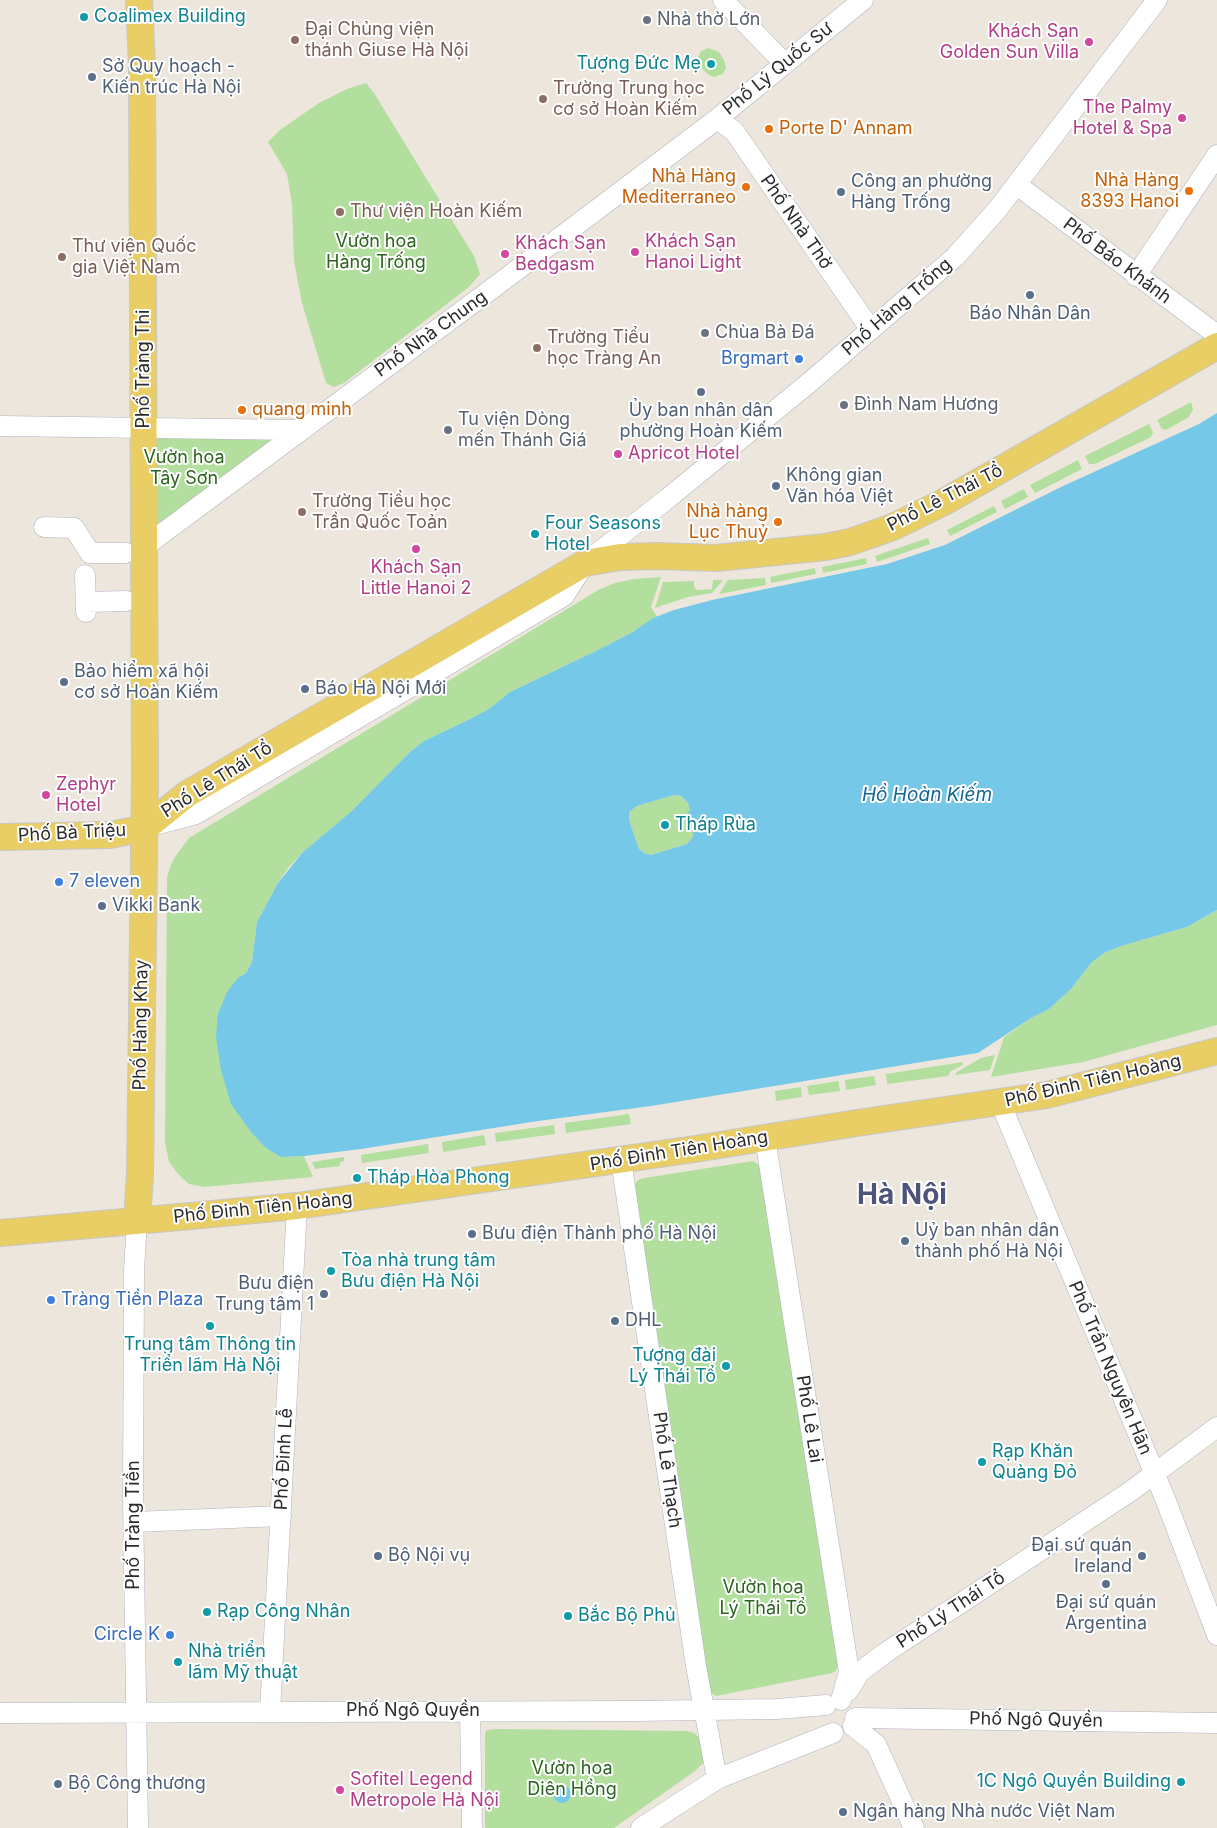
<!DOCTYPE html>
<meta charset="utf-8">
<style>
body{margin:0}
canvas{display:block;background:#ece6dd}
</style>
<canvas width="1217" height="1828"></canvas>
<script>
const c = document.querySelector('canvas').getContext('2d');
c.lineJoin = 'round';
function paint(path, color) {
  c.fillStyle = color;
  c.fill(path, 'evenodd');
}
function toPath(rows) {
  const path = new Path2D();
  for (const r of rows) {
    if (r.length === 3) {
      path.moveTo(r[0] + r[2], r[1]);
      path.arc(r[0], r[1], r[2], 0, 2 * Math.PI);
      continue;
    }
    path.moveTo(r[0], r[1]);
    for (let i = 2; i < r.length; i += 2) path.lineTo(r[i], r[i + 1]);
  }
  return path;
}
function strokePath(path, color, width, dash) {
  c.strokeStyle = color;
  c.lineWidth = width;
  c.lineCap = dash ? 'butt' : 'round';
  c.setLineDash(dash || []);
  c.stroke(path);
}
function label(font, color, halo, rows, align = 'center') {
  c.font = font + ' Inter,sans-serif';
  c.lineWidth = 4;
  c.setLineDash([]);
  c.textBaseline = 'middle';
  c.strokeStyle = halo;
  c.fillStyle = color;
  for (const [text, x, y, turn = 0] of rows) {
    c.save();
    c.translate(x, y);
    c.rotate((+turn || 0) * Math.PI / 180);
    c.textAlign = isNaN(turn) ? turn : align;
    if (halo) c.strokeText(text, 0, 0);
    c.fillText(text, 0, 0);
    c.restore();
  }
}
paint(toPath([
 [708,48,719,52,724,60,726,68,723,74,714,77,709,75,699,66,698,59,700,52],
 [366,83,374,93,437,196,474,256,480,274,469,287,344,383,334,387,326,383,302,303,294,261,292,204,287,174,268,142,280,130,319,103,347,89],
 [1191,402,1193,409,1189,417,1166,430,1162,429,1157,420],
 [1149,424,1153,432,1151,437,1095,464,1089,464,1085,456],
 [282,435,151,533,153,436],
 [1078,460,1082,469,1035,493,1030,485],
 [1024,489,1028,497,1005,509,1001,501],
 [994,506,997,512,950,536,947,530],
 [928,538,930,544,877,562,875,556],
 [866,558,867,564,823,573,822,567],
 [815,568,816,574,771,583,770,577],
 [661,577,651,607,657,617,633,632,596,651,510,692,489,709,468,720,424,741,410,752,354,810,302,853,288,868,278,883,257,922,252,962,246,973,238,978,281,1157,304,1156,313,1177,204,1187,189,1184,178,1174,169,1162,165,1142,167,878,170,867,175,857,189,838,600,589,615,583,634,579],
 [765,578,766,585,719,594,728,580],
 [713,580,723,580,712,593,688,597,655,608,663,582,694,581,694,587,697,590,712,589],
 [674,795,681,796,688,803,690,810,687,818,692,818,694,825,694,837,687,844,651,855,644,853,639,849,630,823,629,812,637,806],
 [1217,910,1217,1025,1083,1062,991,1077,1004,1037,1031,1018,1049,1009,1071,989,1091,963,1104,953,1121,946,1187,927],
 [995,1055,990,1070,955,1075,957,1072,981,1058],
 [963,1062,963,1065,951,1071,948,1076,887,1084,886,1074],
 [874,1076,876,1085,846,1090,845,1080],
 [838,1081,840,1091,809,1095,807,1086],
 [801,1087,802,1097,776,1101,775,1091],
 [629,1114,631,1124,566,1133,565,1123],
 [554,1125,555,1134,496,1142,495,1133],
 [484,1135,486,1145,443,1152,442,1142],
 [428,1144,429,1153,362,1163,361,1155],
 [344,1157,344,1161,340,1162,340,1166,315,1169,312,1162],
 [753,1161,761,1166,839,1664,836,1671,832,1673,716,1696,710,1692,634,1189,635,1184,638,1180,644,1178],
 [496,1729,686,1731,694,1733,701,1739,706,1757,702,1764,695,1771,614,1828,485,1828,485,1733,487,1730]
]), '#b2df9d');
paint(toPath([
 [1217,413,1217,910,1187,927,1121,946,1104,953,1091,963,1071,989,1049,1009,1031,1018,978,1053,971,1054,651,1106,538,1121,361,1149,304,1156,281,1157,266,1148,251,1132,231,1104,221,1070,216,1037,218,1014,227,992,238,978,246,973,252,962,257,922,278,883,302,853,353,810,410,752,424,741,468,720,489,709,510,692,596,651,633,632,653,618,674,610,712,600,887,564,945,545,1061,487,1199,424],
 [674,795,681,796,688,803,690,810,685,816,692,819,694,825,693,837,687,844,651,855,644,853,639,849,630,823,629,812,637,806],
 [562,1794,9]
]), '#76c8e8');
const minor = toPath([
 [723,0,785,64],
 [717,119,734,131,871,330],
 [1017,185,1217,335],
 [1136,276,1217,155],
 [0,426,300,430],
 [44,527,74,528,90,553,126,553],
 [144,547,485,294,717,119,863,0],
 [85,575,86,612],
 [86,602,126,601],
 [151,826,196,814,564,596,585,563,667,499,810,382,955,257,997,210,1157,0],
 [1000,1102,1166,1501,1217,1635],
 [765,1138,849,1672,841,1700],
 [621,1160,696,1666,717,1779],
 [137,1221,134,1271,133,1499,138,1828],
 [134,1522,281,1516],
 [848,1691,860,1672,885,1653,1131,1491,1217,1427],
 [470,1711,472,1828],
 [270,1712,297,1206],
 [0,1713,634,1711,777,1709,826,1705],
 [855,1718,1217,1723],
 [853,1726,876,1744,914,1828],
 [641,1828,717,1779,833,1733]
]);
const major = toPath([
 [0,837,110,835,145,828,187,794,585,563,620,557,658,556,716,558,826,547,850,542,893,527,944,502,1217,346],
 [137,1221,140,1174,145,775,142,65,139,0],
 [0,1233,191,1216,297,1206,695,1149,857,1123,1047,1095,1217,1051]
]);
strokePath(minor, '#b1b3bd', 21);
strokePath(major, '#c8c8c8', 28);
strokePath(minor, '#fff', 20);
strokePath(major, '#e9cd65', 26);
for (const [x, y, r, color] of [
 [84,17,5,"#0f9aa8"],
 [647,20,5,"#6b7280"],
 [295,40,5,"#8d6e63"],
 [1089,42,5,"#d1479c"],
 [711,64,5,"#0f9aa8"],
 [92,77,5,"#5c6f8a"],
 [543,99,5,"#8d6e63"],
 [1182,118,5,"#d1479c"],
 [769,129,5,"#e8710a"],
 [746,187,5,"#e8710a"],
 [1189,191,5,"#e8710a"],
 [841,192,5,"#5c6f8a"],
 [340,212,5,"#8d6e63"],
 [635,252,5,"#d1479c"],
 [505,254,5,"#d1479c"],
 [62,257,5,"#8d6e63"],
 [1030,295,5,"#5c6f8a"],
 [705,333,5,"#6b7280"],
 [537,348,5,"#8d6e63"],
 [799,359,5,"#3f7fe0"],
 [701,392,5,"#5c6f8a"],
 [844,405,5,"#6b7280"],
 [242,410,5,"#e8710a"],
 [448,430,5,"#6b7280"],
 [618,454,5,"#d1479c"],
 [776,486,5,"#5c6f8a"],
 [302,512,5,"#8d6e63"],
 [778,522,5,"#e8710a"],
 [535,534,5,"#0f9aa8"],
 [416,549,5,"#d1479c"],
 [64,682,5,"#5c6f8a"],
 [305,689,5,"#5c6f8a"],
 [46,795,5,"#d1479c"],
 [665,825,5,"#0f9aa8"],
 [59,882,5,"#3f7fe0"],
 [102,906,5,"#5c6f8a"],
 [357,1178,5,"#0f9aa8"],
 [472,1234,5,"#5c6f8a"],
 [905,1241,5,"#5c6f8a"],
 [331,1271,5,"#0f9aa8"],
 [324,1294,5,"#5c6f8a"],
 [51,1300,5,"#3f7fe0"],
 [615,1321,5,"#5c6f8a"],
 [210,1326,5,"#0f9aa8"],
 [726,1366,5,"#0f9aa8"],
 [982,1462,5,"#0f9aa8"],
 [378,1556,5,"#5c6f8a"],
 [1142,1556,5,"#5c6f8a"],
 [1106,1584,5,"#5c6f8a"],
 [207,1612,5,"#0f9aa8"],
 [568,1616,5,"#0f9aa8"],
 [170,1635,5,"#3f7fe0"],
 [178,1662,5,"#0f9aa8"],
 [1181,1782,5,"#0f9aa8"],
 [58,1784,5,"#5c6f8a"],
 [340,1790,5,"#d1479c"],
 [843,1812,5,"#5c6f8a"]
]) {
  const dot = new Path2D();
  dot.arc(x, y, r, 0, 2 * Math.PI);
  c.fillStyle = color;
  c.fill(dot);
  strokePath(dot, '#fff', 2);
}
label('18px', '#0d838f', '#fff', [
 ["Coalimex Building",94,17],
 ["Tượng Đức Mẹ",701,64,"right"],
 ["Four Seasons",545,524],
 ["Hotel",545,545],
 ["Tháp Rùa",675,825],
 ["Tháp Hòa Phong",367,1178],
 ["Tòa nhà trung tâm",341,1261],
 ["Bưu điện Hà Nội",341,1282],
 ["Trung tâm Thông tin",210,1345,"center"],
 ["Triển lãm Hà Nội",210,1366,"center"],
 ["Tượng đài",716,1356,"right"],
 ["Lý Thái Tổ",716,1377,"right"],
 ["Rạp Khăn",992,1452],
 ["Quàng Đỏ",992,1473],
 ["Rạp Công Nhân",217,1612],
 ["Bắc Bộ Phủ",578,1616],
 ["Nhà triển",188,1652],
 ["lãm Mỹ thuật",188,1673],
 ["1C Ngô Quyền Building",1171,1782,"right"]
], 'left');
label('18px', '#5b616d', '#fff', [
 ["Nhà thờ Lớn",657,20],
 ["Chùa Bà Đá",715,333],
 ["Đình Nam Hương",854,405],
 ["Tu viện Dòng",458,420],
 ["mến Thánh Giá",458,441]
], 'left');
label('18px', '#785e54', '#fff', [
 ["Đại Chủng viện",305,30],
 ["thánh Giuse Hà Nội",305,51],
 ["Trường Trung học",553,89],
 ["cơ sở Hoàn Kiếm",553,110],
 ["Thư viện Hoàn Kiếm",350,212],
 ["Thư viện Quốc",72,247],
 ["gia Việt Nam",72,268],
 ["Trường Tiểu",547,338],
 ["học Tràng An",547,359],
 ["Trường Tiểu học",312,502],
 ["Trần Quốc Toản",312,523]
], 'left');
label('18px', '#b23c85', '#fff', [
 ["Khách Sạn",1079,32,"right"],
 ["Golden Sun Villa",1079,53,"right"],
 ["The Palmy",1172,108,"right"],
 ["Hotel & Spa",1172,129,"right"],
 ["Khách Sạn",645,242],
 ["Hanoi Light",645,263],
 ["Khách Sạn",515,244],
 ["Bedgasm",515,265],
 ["Apricot Hotel",628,454],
 ["Khách Sạn",416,568,"center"],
 ["Little Hanoi 2",416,589,"center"],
 ["Zephyr",56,785],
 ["Hotel",56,806],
 ["Sofitel Legend",350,1780],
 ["Metropole Hà Nội",350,1801]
], 'left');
label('18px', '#4e5e75', '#fff', [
 ["Sở Quy hoạch -",102,67],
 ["Kiến trúc Hà Nội",102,88],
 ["Công an phường",851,182],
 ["Hàng Trống",851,203],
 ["Báo Nhân Dân",1030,314,"center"],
 ["Ủy ban nhân dân",701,411,"center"],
 ["phường Hoàn Kiếm",701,432,"center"],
 ["Không gian",786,476],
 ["Văn hóa Việt",786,497],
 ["Bảo hiểm xã hội",74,672],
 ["cơ sở Hoàn Kiếm",74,693],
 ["Báo Hà Nội Mới",315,689],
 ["Vikki Bank",112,906],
 ["Uỷ ban nhân dân",915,1231],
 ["thành phố Hà Nội",915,1252],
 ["Bưu điện Thành phố Hà Nội",482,1234],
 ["Bưu điện",314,1284,"right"],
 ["Trung tâm 1",314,1305,"right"],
 ["DHL",625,1321],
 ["Đại sứ quán",1132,1546,"right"],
 ["Ireland",1132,1567,"right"],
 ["Bộ Nội vụ",388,1556],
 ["Đại sứ quán",1106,1603,"center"],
 ["Argentina",1106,1624,"center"],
 ["Bộ Công thương",68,1784],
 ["Ngân hàng Nhà nước Việt Nam",853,1812]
], 'left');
label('18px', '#2b2b2b', '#fff', [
 ["Phố Lý Quốc Sư",778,69,-39],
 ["Phố Nhà Thờ",796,222,55],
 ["Phố Báo Khánh",1117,261,37],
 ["Phố Hàng Trống",897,307,-41],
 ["Phố Nhà Chung",431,334,-36],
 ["Phố Tràng Thi",144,369,-90],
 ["Phố Lê Thái Tổ",945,498,-27],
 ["Phố Lê Thái Tổ",217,780,-32],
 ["Phố Bà Triệu",72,833,-3],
 ["Phố Hàng Khay",141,1025,-89],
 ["Phố Đinh Tiên Hoàng",1093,1081,-13],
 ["Phố Đinh Tiên Hoàng",679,1151,-9],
 ["Phố Đinh Tiên Hoàng",263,1208,-6],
 ["Phố Trần Nguyên Hãn",1110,1368,67],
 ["Phố Lê Lai",809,1419,81],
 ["Phố Đinh Lễ",284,1459,-87],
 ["Phố Lê Thạch",667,1470,82],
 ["Phố Tràng Tiền",134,1525,-90],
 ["Phố Lý Thái Tổ",951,1610,-33],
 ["Phố Ngô Quyền",413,1711],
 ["Phố Ngô Quyền",1036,1720,1]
]);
label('18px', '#c56008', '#fff', [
 ["Porte D' Annam",779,129,"left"],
 ["Nhà Hàng",736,177],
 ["Mediterraneo",736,198],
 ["Nhà Hàng",1179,181],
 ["8393 Hanoi",1179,202],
 ["quang minh",252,410,"left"],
 ["Nhà hàng",768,512],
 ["Lục Thuỷ",768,533]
], 'right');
label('18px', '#2b641e', '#fff', [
 ["Vườn hoa",376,242],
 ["Hàng Trống",376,263],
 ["Vườn hoa",184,458],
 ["Tây Sơn",184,479],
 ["Vườn hoa",763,1588],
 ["Lý Thái Tổ",763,1609],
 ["Vườn hoa",572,1769],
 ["Diên Hồng",572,1790]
]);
label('18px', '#366cbe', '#fff', [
 ["Brgmart",789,359],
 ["7 eleven",69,882,"left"],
 ["Tràng Tiền Plaza",61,1300,"left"],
 ["Circle K",160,1635]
], 'right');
label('italic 19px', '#146695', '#fff', [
 ["Hồ Hoàn Kiếm",927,795]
]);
label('bold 28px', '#4d5479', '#fff', [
 ["Hà Nội",902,1196]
]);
</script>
